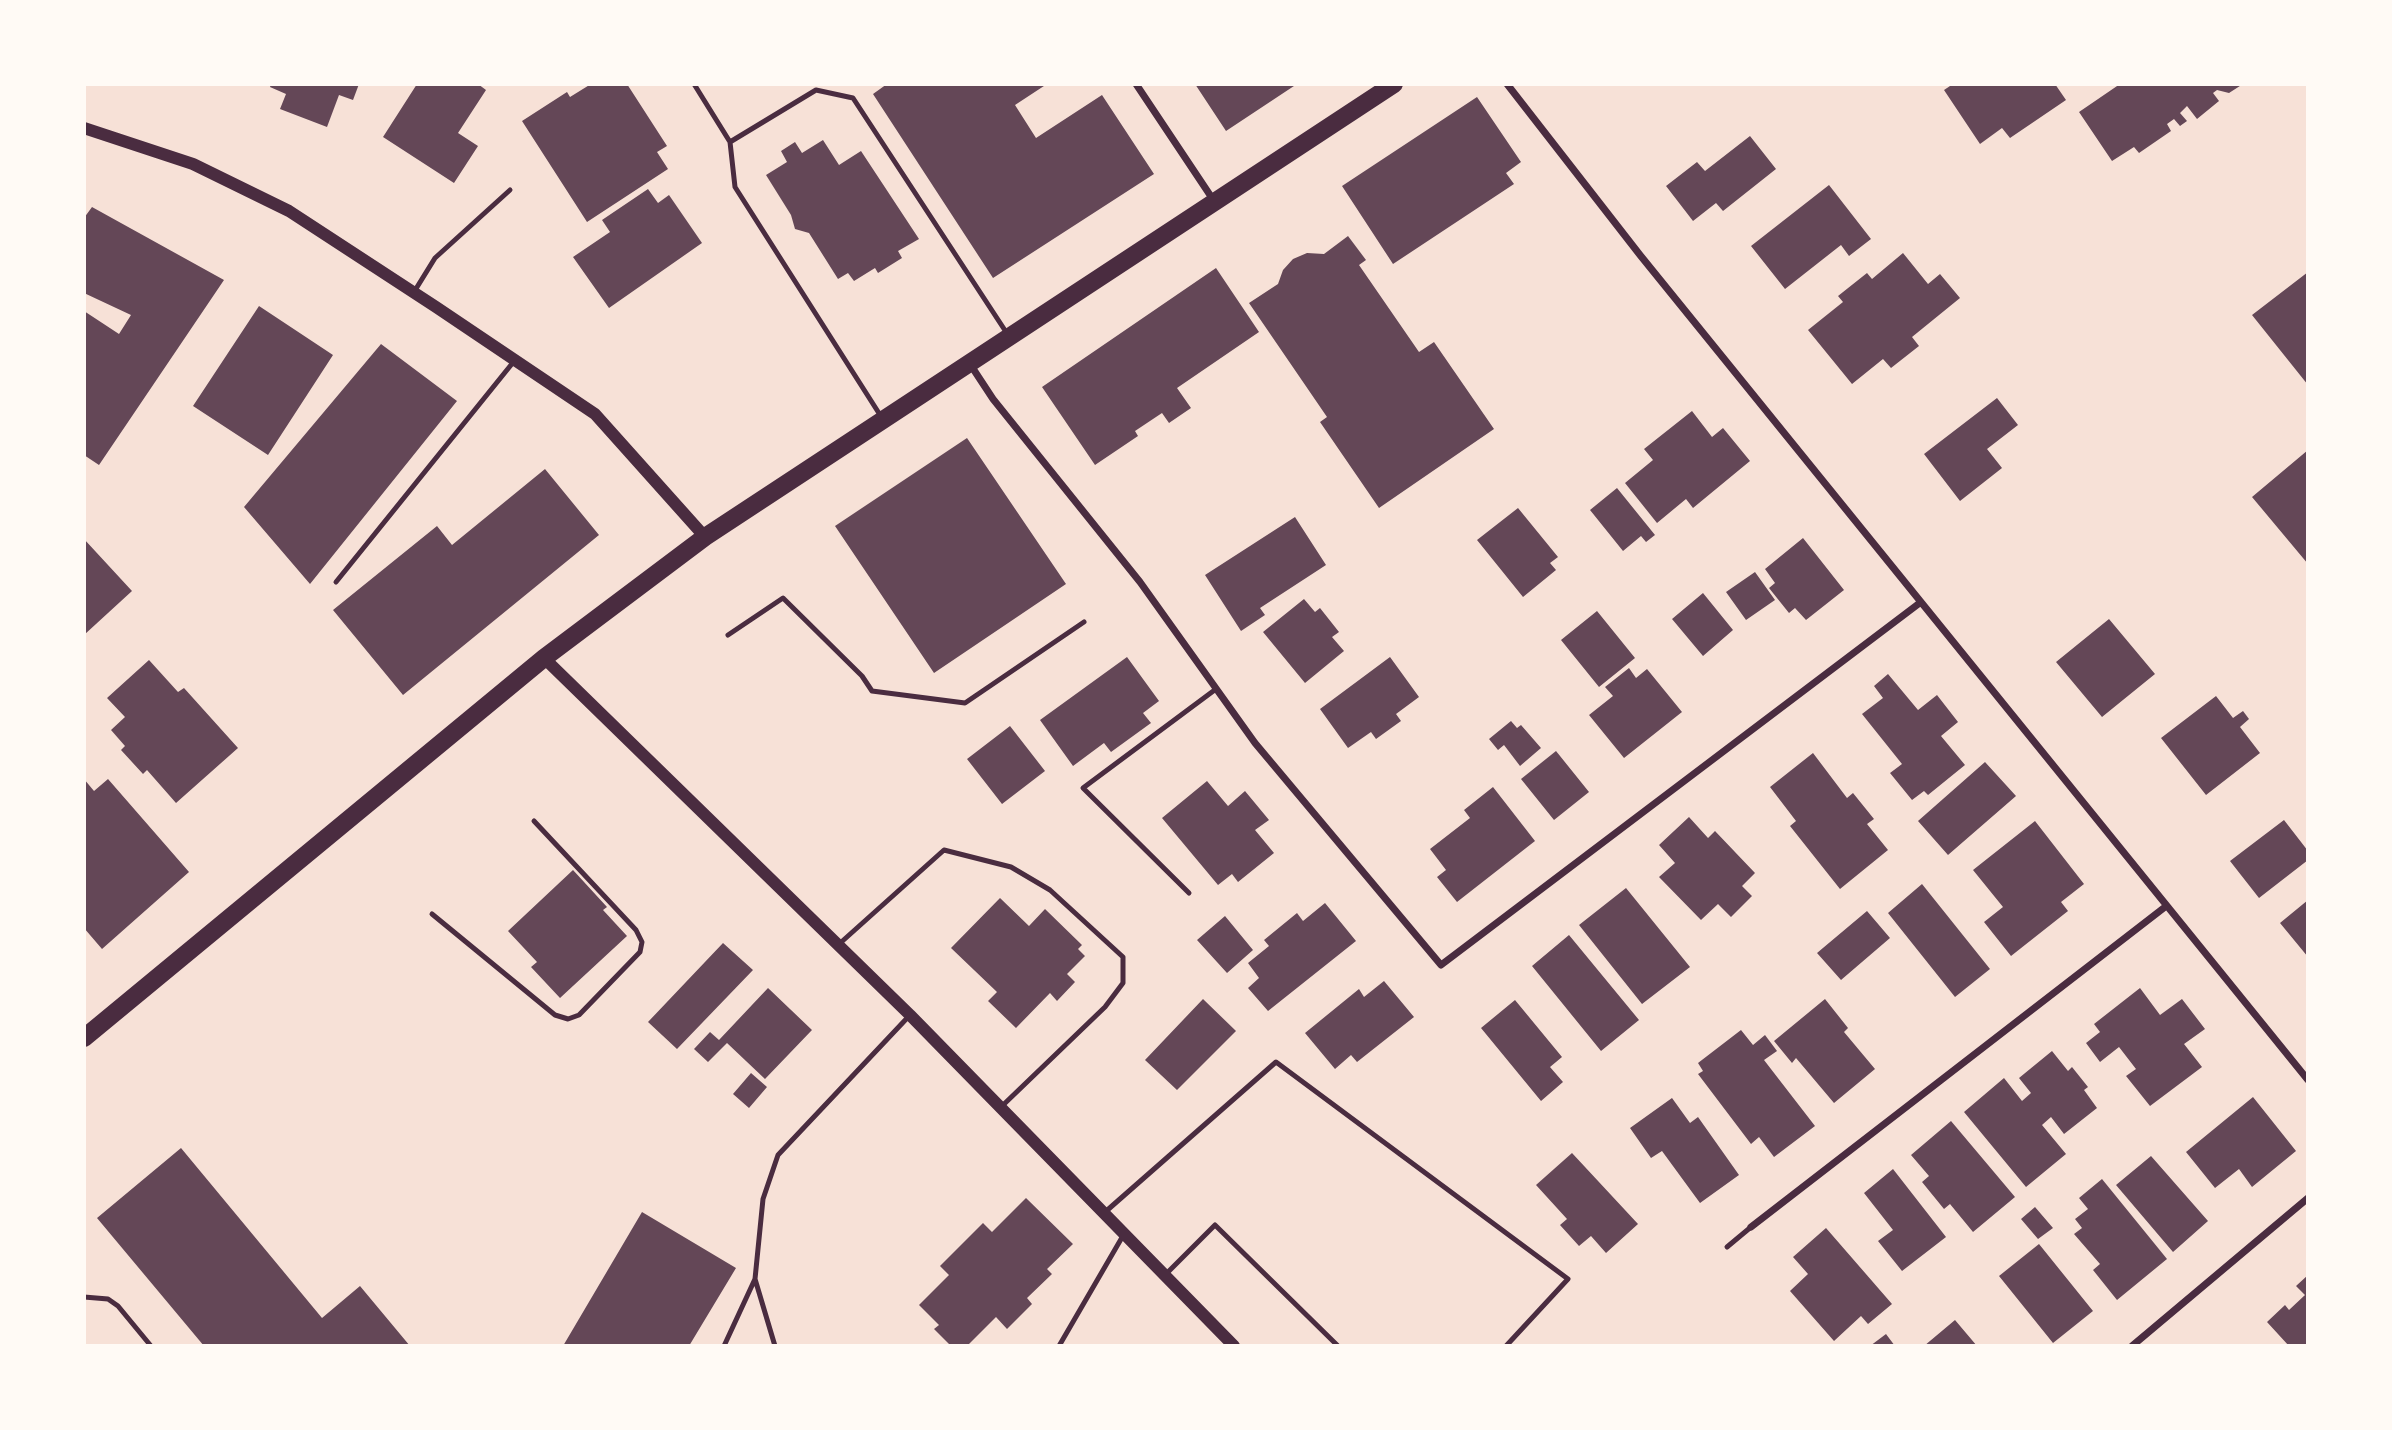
<!DOCTYPE html>
<style>
body{margin:0}
#map{position:relative;width:2392px;height:1430px;overflow:hidden;background:#f7e1d7;font-family:"DM Sans",sans-serif}
canvas{display:block}
.frame{position:absolute;inset:0;border:86px solid #fffaf5;pointer-events:none}
</style>
<div id="map">
<canvas width="2392" height="1430"></canvas>
<div class="frame"></div>
</div>
<script>
const c = document.querySelector('canvas').getContext('2d');
c.lineJoin = 'round';
function paint(path, color) {
  c.fillStyle = color;
  c.fill(path, 'evenodd');
}
function toPath(rows) {
  const path = new Path2D();
  for (const r of rows) {
    path.moveTo(r[0], r[1]);
    for (let i = 2; i < r.length; i += 2) path.lineTo(r[i], r[i + 1]);
  }
  return path;
}
function strokePath(path, color, width, dash) {
  c.strokeStyle = color;
  c.lineWidth = width;
  c.lineCap = dash ? 'butt' : 'round';
  c.setLineDash(dash || []);
  c.stroke(path);
}
paint(toPath([
 [271,84,359,84,353,100,339,95,327,127,280,109,286,94,270,87],
 [417,84,478,84,486,90,458,133,478,146,454,183,383,137],
 [591,84,627,84,667,146,657,152,668,169,587,222,522,121,567,92,570,97],
 [887,84,1047,84,1015,105,1036,138,1102,95,1154,174,993,278,873,94],
 [1195,84,1297,84,1226,131],
 [1953,84,2055,84,2066,100,2010,138,2002,128,1980,144,1944,90],
 [2120,84,2243,84,2229,93,2217,90,2213,93,2219,101,2197,119,2187,106,2180,113,2187,121,2180,126,2174,119,2167,124,2171,131,2139,153,2134,147,2112,161,2079,112],
 [1477,97,1521,162,1506,173,1514,184,1393,264,1342,186],
 [1750,136,1776,169,1723,211,1716,203,1693,221,1666,186,1697,162,1705,171],
 [823,140,839,165,861,151,919,239,898,251,902,258,878,273,875,268,854,281,848,273,838,279,809,233,795,229,791,215,766,175,787,162,781,151,795,142,802,153],
 [1829,185,1871,239,1849,256,1841,245,1785,289,1751,246],
 [648,189,658,203,669,195,702,243,609,308,573,257,610,232,602,220],
 [92,207,224,280,99,465,84,455,84,311,119,334,131,315,84,293,84,218],
 [1348,236,1366,260,1359,265,1419,352,1434,342,1494,429,1379,508,1320,422,1327,417,1249,303,1278,284,1283,270,1293,259,1307,253,1324,254],
 [1903,253,1928,284,1940,274,1960,298,1912,337,1919,346,1891,368,1883,359,1852,384,1808,330,1843,302,1838,296,1867,273,1872,279],
 [1216,268,1259,332,1177,388,1191,408,1169,423,1162,413,1135,431,1138,436,1095,465,1042,387],
 [2308,272,2308,385,2252,315],
 [259,306,333,355,268,455,193,406],
 [381,344,457,401,310,584,244,507],
 [1997,398,2018,425,1987,449,2002,468,1960,501,1924,454],
 [1692,411,1712,437,1723,428,1750,461,1693,508,1686,499,1657,523,1625,483,1653,460,1644,449],
 [967,438,1066,584,934,673,835,526],
 [2308,450,2308,564,2252,497],
 [545,469,599,535,403,695,333,610,437,526,452,545],
 [1617,488,1655,535,1646,542,1641,536,1623,551,1590,510],
 [1518,508,1558,557,1550,563,1556,570,1523,597,1477,540],
 [1295,517,1326,565,1260,608,1265,615,1241,631,1205,575],
 [1803,538,1844,590,1806,620,1795,608,1789,613,1769,588,1775,583,1765,569],
 [84,539,132,591,84,635],
 [1755,572,1775,600,1746,620,1726,592],
 [1703,593,1733,630,1703,656,1672,619],
 [1304,599,1315,612,1320,608,1339,632,1332,637,1344,651,1305,683,1263,632],
 [1597,611,1635,658,1599,687,1561,640],
 [2109,619,2155,674,2102,717,2056,662],
 [1127,657,1159,701,1143,713,1151,723,1111,752,1104,743,1073,766,1040,720],
 [1390,657,1419,697,1396,714,1401,721,1376,739,1371,732,1348,748,1320,709],
 [149,660,178,692,184,688,238,748,176,803,147,770,143,774,121,750,125,746,111,730,125,717,107,698],
 [1629,668,1636,678,1647,669,1682,712,1624,758,1589,715,1613,696,1605,687],
 [1888,674,1918,710,1937,695,1958,722,1941,736,1965,765,1928,795,1924,791,1912,800,1890,773,1902,764,1862,714,1883,698,1874,686],
 [2216,696,2233,718,2243,711,2249,719,2240,727,2260,753,2206,795,2161,738],
 [1511,721,1517,728,1521,725,1541,748,1520,766,1504,745,1498,750,1489,739],
 [1010,726,1045,771,1002,804,967,759],
 [1556,751,1589,792,1554,820,1521,779],
 [1813,753,1847,798,1853,793,1874,819,1867,824,1888,850,1840,889,1790,826,1796,821,1770,787],
 [1985,762,2016,796,1948,855,1918,821],
 [84,779,94,791,108,779,189,872,102,949,84,928],
 [1207,781,1228,806,1245,791,1269,820,1255,830,1274,853,1238,882,1232,874,1218,885,1162,818],
 [1493,787,1535,841,1457,902,1437,877,1446,870,1430,849,1470,818,1464,810],
 [1689,817,1708,838,1715,831,1755,873,1742,886,1752,896,1731,917,1718,904,1701,920,1659,877,1675,863,1659,845],
 [2284,820,2308,851,2308,860,2259,898,2230,861],
 [2035,821,2084,884,2061,902,2068,911,2011,956,1984,922,2003,907,1973,870],
 [573,870,607,907,603,910,627,936,560,998,531,967,537,962,508,931],
 [1922,884,1990,969,1955,997,1888,913],
 [1626,888,1690,967,1642,1004,1579,925],
 [1000,898,1029,926,1045,909,1082,945,1078,949,1085,956,1067,974,1075,982,1057,1001,1050,993,1016,1028,988,1001,997,992,951,948],
 [2308,900,2308,957,2280,923],
 [1325,903,1356,941,1268,1011,1248,988,1259,978,1248,963,1269,946,1264,940,1297,913,1303,921],
 [1867,911,1890,938,1841,980,1817,953],
 [1225,916,1253,950,1227,973,1197,940],
 [1569,935,1639,1020,1601,1051,1532,966],
 [723,943,753,970,677,1049,648,1022],
 [1384,981,1414,1017,1357,1062,1351,1055,1335,1069,1305,1033,1359,989,1364,997],
 [768,988,812,1030,765,1079,727,1043,708,1062,694,1049,710,1032,719,1040],
 [2140,988,2160,1015,2182,999,2205,1029,2184,1044,2202,1067,2150,1106,2126,1076,2136,1069,2119,1047,2100,1062,2086,1043,2100,1032,2094,1024],
 [1203,999,1236,1031,1177,1090,1145,1060],
 [1825,999,1848,1028,1844,1032,1875,1069,1834,1103,1796,1058,1792,1063,1774,1041],
 [1515,1000,1562,1057,1550,1067,1563,1082,1541,1101,1481,1028],
 [1741,1030,1753,1045,1765,1035,1777,1051,1764,1060,1815,1126,1774,1157,1759,1137,1751,1144,1698,1074,1703,1071,1698,1063],
 [2052,1051,2068,1071,2072,1067,2088,1087,2084,1090,2097,1108,2064,1134,2051,1117,2042,1125,2066,1154,2026,1187,1964,1112,2004,1078,2022,1101,2031,1093,2019,1078],
 [751,1073,767,1087,749,1108,733,1094],
 [2253,1097,2296,1151,2252,1187,2239,1169,2215,1188,2186,1152],
 [1672,1098,1690,1123,1698,1117,1739,1175,1700,1203,1662,1151,1651,1158,1630,1128],
 [1951,1121,2015,1197,1973,1232,1950,1204,1944,1209,1922,1182,1929,1176,1911,1155],
 [181,1148,322,1318,360,1286,410,1346,204,1346,97,1218],
 [1572,1153,1638,1224,1606,1253,1591,1236,1579,1246,1560,1225,1567,1219,1536,1185],
 [2151,1156,2208,1221,2173,1252,2116,1185],
 [1893,1169,1946,1237,1902,1271,1878,1241,1893,1230,1864,1193],
 [2102,1179,2167,1259,2117,1300,2093,1270,2100,1264,2074,1234,2082,1228,2075,1219,2088,1209,2079,1198],
 [1026,1198,1073,1244,1047,1269,1052,1274,1027,1298,1032,1304,1007,1329,996,1317,967,1346,951,1346,934,1329,939,1325,919,1305,949,1275,940,1266,983,1223,992,1232],
 [2035,1207,2053,1228,2038,1239,2021,1219],
 [642,1212,736,1268,689,1346,563,1346],
 [1826,1228,1892,1304,1868,1324,1861,1316,1834,1341,1790,1291,1808,1274,1793,1257],
 [2039,1244,2093,1311,2053,1343,1999,1276],
 [2308,1275,2308,1346,2289,1346,2267,1322,2285,1305,2289,1310,2305,1295,2296,1286],
 [1955,1320,1977,1346,1924,1346],
 [1886,1334,1895,1346,1870,1346]
]), '#644757');
strokePath(toPath([
 [694,84,730,142,735,187,882,418],
 [730,142,816,90,853,98,1008,335],
 [414,292,435,258,510,190],
 [336,582,515,360],
 [728,635,783,598,862,676,872,691,965,703,1084,622],
 [1189,893,1083,788,1216,689],
 [432,914,555,1015,568,1019,579,1015,640,952,642,942,636,930,534,821],
 [838,945,944,850,1011,867,1050,890,1123,957,1123,983,1105,1007,1001,1107],
 [1104,1213,1276,1062,1568,1279,1506,1346],
 [1727,1247,1751,1227],
 [1166,1274,1215,1225,1338,1346],
 [755,1279,775,1346],
 [84,1297,108,1299,118,1306,151,1346],
 [724,1346,755,1279,763,1199,778,1155,910,1015],
 [1059,1346,1124,1234]
]), '#4a2c40', 5);
strokePath(toPath([
 [1136,84,1214,201],
 [1507,84,1640,255,2308,1080],
 [970,364,993,399,1140,582,1255,743,1441,965,1921,602],
 [1751,1227,2165,907],
 [2132,1346,2308,1198]
]), '#4a2c40', 7);
strokePath(toPath([
 [84,128,193,164,289,211,436,307,595,414,705,537],
 [544,658,910,1015,1234,1346]
]), '#4a2c40', 12);
strokePath(toPath([
 [84,1038,544,658,705,537,1394,84]
]), '#4a2c40', 18);
</script>
